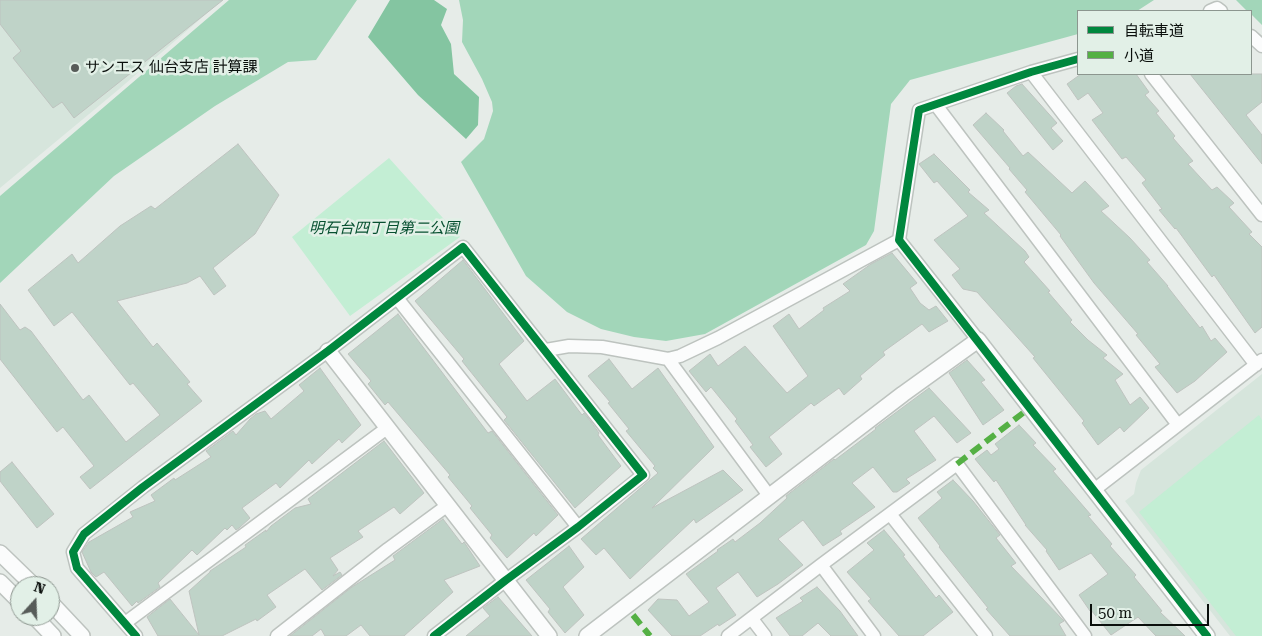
<!DOCTYPE html>
<meta charset="utf-8">
<style>
body{margin:0}
#map{position:relative;width:1262px;height:636px;overflow:hidden;background:#e6ece8;font-family:"Roboto Serif","Noto Sans JP",serif}
canvas{display:block}
.legend{position:absolute;left:1077px;top:10px;width:175px;height:65px;box-sizing:border-box;background:#e2f0e7;border:1px solid #8c968f;margin:0;padding:6px 9px;list-style:none;font-size:15px;color:#0a0f0c}
.legend li{display:flex;align-items:center;gap:10px;height:25px}
.legend b{width:25px;border:1px solid #8c968f}
.north{position:absolute;left:10px;top:576px;width:50px;height:50px;box-sizing:border-box;background:#e2f0e7;border:1px solid #8c968f;border-radius:50%;rotate:20deg;font-size:14px;font-weight:700;line-height:20px;text-align:center;color:#0a0f0c}
.north::after{content:'';display:block;margin:auto;width:18px;height:22px;background:#575c59;clip-path:polygon(50% 0,100% 100%,50% 72%,0 100%)}
.scale{position:absolute;left:1090px;top:604px;width:119px;height:22px;box-sizing:border-box;border:2px solid #0a0f0c;border-top:0;padding-left:6px;font-size:15px;line-height:18px;white-space:nowrap;color:#0a0f0c;-webkit-text-stroke:4px #e2f0e7;paint-order:stroke}
</style>
<div id="map">
<canvas width="1262" height="636"></canvas>
<ul class="legend">
<li><b style="height:6px;background:#00873e"></b>自転車道</li>
<li><b style="height:6px;background:#54b044"></b>小道</li>
</ul>
<div class="north">N</div>
<div class="scale">50 m</div>
</div>
<script>
const c = document.querySelector('canvas').getContext('2d');
c.lineJoin = 'round';
function paint(path, color) {
  c.fillStyle = color;
  c.fill(path, 'evenodd');
}
function toPath(rows) {
  const path = new Path2D();
  for (const r of rows) {
    path.moveTo(r[0], r[1]);
    for (let i = 2; i < r.length; i += 2) path.lineTo(r[i], r[i + 1]);
  }
  return path;
}
function strokePath(path, color, width, dash) {
  c.strokeStyle = color;
  c.lineWidth = width;
  c.lineCap = dash ? 'butt' : 'round';
  c.setLineDash(dash || []);
  c.stroke(path);
}
function label(font, color, halo, rows, align = 'center') {
  c.font = font + ' "Roboto Serif","Noto Sans JP",serif';
  c.lineWidth = 5;
  c.setLineDash([]);
  c.textBaseline = 'middle';
  c.strokeStyle = halo;
  c.fillStyle = color;
  for (const [text, x, y, turn = 0] of rows) {
    c.save();
    c.translate(x, y);
    c.rotate((+turn || 0) * Math.PI / 180);
    c.textAlign = isNaN(turn) ? turn : align;
    if (halo) c.strokeText(text, 0, 0);
    c.fillText(text, 0, 0);
    c.restore();
  }
}
paint(toPath([
 [0,0,219,3,118,90,0,188],
 [1262,374,1262,636,1230,636,1125,501,1134,494,1136,483,1141,470]
]), '#d6e5dc');
paint(toPath([
 [389,158,460,237,350,316,292,237],
 [1259,415,1262,420,1262,636,1236,636,1139,512]
]), '#c3eed4');
paint(toPath([
 [229,0,357,0,316,60,288,62,215,106,114,176,0,283,0,196],
 [459,0,1154,0,1137,11,1078,11,1078,34,910,80,891,104,874,231,866,245,705,334,666,341,634,337,601,329,567,312,526,276,461,162,484,139,493,111,492,102,482,79,462,42,463,20],
 [1236,0,1262,0,1262,25,1251,14,1251,11,1247,11]
]), '#a2d6b9');
paint(toPath([
 [390,0,434,0,447,9,441,25,451,44,454,74,479,97,478,125,466,139,418,95,368,37]
]), '#84c5a1');
const building = toPath([
 [0,0,223,0,74,118,62,102,53,108,13,58,21,51,0,24,0,0],
 [1081,74,1136,74,1149,92,1145,95,1159,111,1156,113,1175,136,1173,138,1193,161,1188,164,1212,190,1217,187,1234,203,1229,207,1252,232,1249,234,1262,247,1262,327,1255,333,1214,275,1212,277,1176,228,1175,229,1159,210,1162,209,1142,183,1146,180,1126,157,1122,159,1092,120,1103,113,1088,93,1078,100,1067,84,1081,74],
 [1190,74,1262,74,1262,102,1246,115,1262,135,1262,164,1190,74],
 [1022,84,1057,123,1051,128,1063,141,1053,150,1007,93,1016,86,1022,84],
 [986,113,1004,130,1003,131,1023,156,1028,152,1072,193,1085,181,1109,206,1101,211,1130,238,1150,260,1147,262,1168,286,1167,286,1200,328,1202,326,1211,341,1215,338,1227,352,1195,381,1177,393,1155,367,1160,364,1136,335,1138,334,1094,283,1060,236,1061,235,1025,192,1027,190,1009,169,1010,168,973,125,986,113],
 [238,144,279,195,255,234,213,268,226,286,214,295,200,276,187,283,117,301,153,347,157,343,190,382,187,384,202,401,90,489,80,477,94,466,63,427,57,432,0,359,0,304,20,330,25,327,31,331,83,400,89,395,126,442,160,415,133,383,130,385,72,312,54,326,28,290,72,254,78,263,120,226,151,206,155,209,238,144],
 [934,154,970,190,968,192,989,210,984,213,1025,251,1029,257,1024,262,1050,291,1048,292,1072,320,1070,322,1088,340,1107,355,1103,358,1123,374,1115,380,1130,405,1140,397,1149,408,1124,432,1120,427,1098,445,1082,423,1084,421,1033,358,1035,357,977,292,963,289,952,275,960,269,934,240,968,216,937,181,934,183,919,164,934,154],
 [892,253,917,283,910,288,920,303,929,310,936,306,948,321,929,332,922,324,883,352,885,355,860,376,862,379,844,395,839,388,814,406,811,403,769,437,782,454,766,467,750,447,753,445,735,421,737,419,711,387,706,392,689,371,710,354,718,366,745,346,787,393,808,376,773,326,789,314,799,329,824,310,823,308,850,291,843,284,871,264,892,253],
 [463,260,524,341,499,364,527,401,555,379,582,415,584,413,591,422,599,433,598,435,621,466,575,508,504,420,507,417,462,361,464,359,415,301,463,260],
 [398,314,488,433,492,431,558,515,536,536,534,533,507,558,490,538,492,535,470,508,472,506,448,477,450,475,388,402,385,405,368,384,371,381,348,354,398,314],
 [609,359,632,389,658,368,714,447,652,508,723,470,743,490,696,523,694,519,630,579,604,548,596,555,581,539,658,473,653,468,655,466,626,431,629,429,608,403,610,402,588,376,609,359],
 [967,360,985,380,981,382,1004,410,983,425,949,373,967,360],
 [320,368,361,425,342,443,339,439,312,464,309,460,280,488,276,483,242,508,250,518,239,528,236,530,232,525,227,530,225,528,197,555,192,550,158,583,160,587,138,603,137,601,132,606,104,572,96,577,91,572,82,552,89,542,133,517,130,512,155,501,151,495,174,478,175,480,211,457,206,451,233,431,236,435,250,419,256,414,265,411,271,419,304,391,299,385,320,368],
 [929,388,971,433,957,443,934,416,914,431,936,460,906,479,910,483,897,492,893,492,873,467,852,483,875,507,840,531,842,534,823,546,803,520,778,539,803,565,778,584,757,597,738,572,716,588,736,615,719,626,718,624,700,636,672,636,648,610,658,599,677,600,689,616,709,602,686,574,718,551,717,550,733,539,735,542,760,523,787,498,786,496,834,459,835,460,876,429,875,428,929,388],
 [1019,425,1036,443,1033,445,1056,469,1053,471,1091,515,1088,516,1112,544,1110,546,1136,575,1134,577,1162,611,1160,612,1185,636,1156,636,1138,617,1111,635,1091,610,1090,611,1079,595,1108,574,1091,553,1059,570,1046,551,1047,550,1025,525,1026,525,996,480,994,482,975,459,987,450,991,455,999,449,995,444,1019,425],
 [384,441,424,493,400,514,394,507,358,531,363,537,330,558,338,570,333,576,340,572,342,575,322,590,305,569,267,595,276,607,257,621,256,619,222,636,158,636,147,617,170,599,199,635,189,591,210,572,210,571,246,547,245,545,266,530,266,532,271,526,295,508,311,504,308,499,384,441],
 [12,462,54,514,37,528,0,481,0,472,12,462],
 [953,480,973,501,1000,535,996,538,1016,563,1011,566,1064,621,1059,624,1066,636,1010,636,986,609,988,608,939,547,940,546,918,518,942,498,937,492,953,480],
 [443,519,462,544,464,542,480,566,444,580,453,592,404,636,370,636,361,625,346,636,325,636,321,629,312,636,290,636,352,587,395,560,393,556,443,519],
 [884,530,905,555,903,556,936,598,939,595,953,612,923,636,899,636,868,601,871,599,847,572,874,550,867,543,884,530],
 [569,546,584,567,563,587,584,615,565,633,548,612,550,609,526,580,569,546],
 [817,587,840,611,858,636,831,636,818,623,802,636,790,636,776,618,803,601,800,598,817,587],
 [498,597,532,636,466,636,490,616,483,608,498,597]
]);
paint(building, '#bfd3c8');
strokePath(building, '#bec3bf', 1);
const minor = toPath([
 [1210,11,1217,8,1221,11],
 [1251,36,1262,46],
 [1031,72,1256,365],
 [1151,74,1262,215],
 [936,105,1178,425],
 [397,298,578,527],
 [978,340,899,240,919,110,1031,72,1078,59],
 [546,350,569,346,602,347,668,359,680,356,718,338,899,240],
 [668,359,770,497],
 [1094,490,1262,360],
 [890,514,986,636],
 [821,565,874,636],
 [752,619,765,636],
 [125,623,387,428],
 [136,636,77,568,73,552,84,534,143,487,328,351,463,247,643,475,578,527,506,580,434,636],
 [277,636,388,549,448,505],
 [728,636,821,565,957,464,1085,636]
]);
const tertiary = toPath([
 [328,351,549,636],
 [0,553,34,586],
 [0,582,20,602],
 [50,602,82,636],
 [34,616,53,636],
 [587,636,903,394,978,340,1207,636]
]);
strokePath(minor, '#bdc3bf', 15);
strokePath(tertiary, '#bdc3bf', 18);
strokePath(minor, '#fbfcfc', 12);
strokePath(tertiary, '#fbfcfc', 15);
strokePath(toPath([
 [957,464,1023,413],
 [633,615,650,636]
]), '#54b044', 6, [12, 6]);
strokePath(toPath([
 [1078,59,1031,72,919,110,899,240,1207,636],
 [136,636,77,568,73,552,84,534,143,487,328,351,463,247,643,475,578,527,506,580,434,636]
]), '#00873e', 8);
for (const [x, y, r, color] of [
 [75,68,5,"#575c59"]
]) {
  const dot = new Path2D();
  dot.arc(x, y, r, 0, 2 * Math.PI);
  c.fillStyle = color;
  c.fill(dot);
  strokePath(dot, '#e2f0e7', 2);
}
label('15px', '#0a0f0c', '#e2f0e7', [
 ["サンエス 仙台支店 計算課",85,68]
], 'left');
label('italic 15px', '#065030', '#e2f0e7', [
 ["明石台四丁目第二公園",384,229]
]);
</script>
